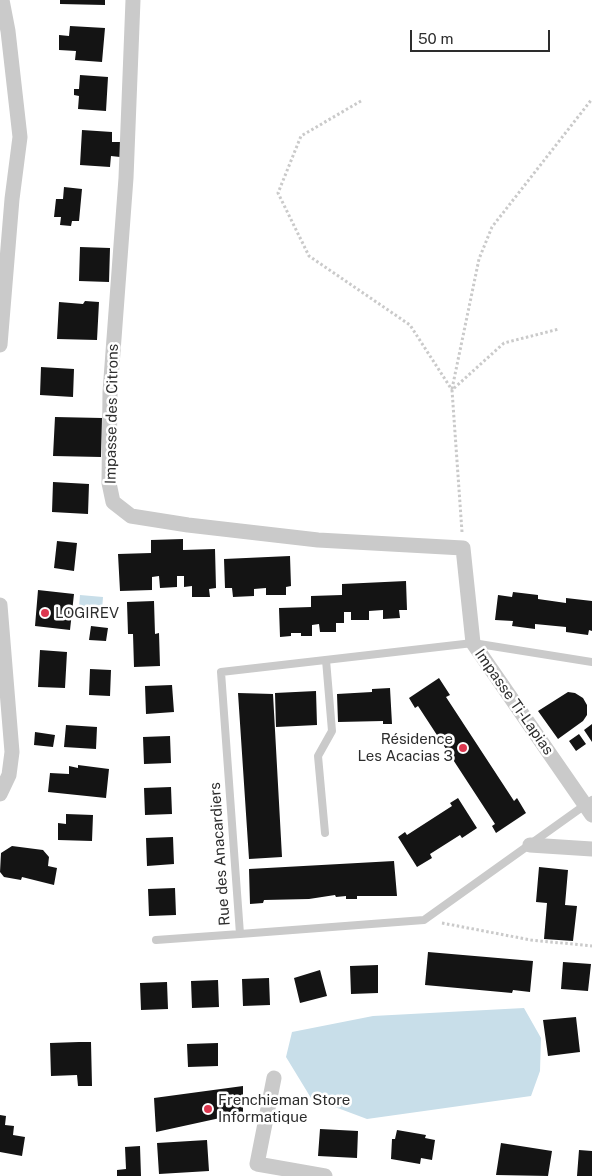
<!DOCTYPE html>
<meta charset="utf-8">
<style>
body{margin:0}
#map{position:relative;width:592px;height:1176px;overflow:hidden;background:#fff;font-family:"Public Sans",sans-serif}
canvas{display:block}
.scale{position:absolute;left:410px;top:30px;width:140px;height:22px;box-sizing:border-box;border:2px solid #2d2d2d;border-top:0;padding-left:6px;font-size:15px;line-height:18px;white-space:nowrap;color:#2d2d2d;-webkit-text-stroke:4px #fff;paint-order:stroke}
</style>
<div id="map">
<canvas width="592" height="1176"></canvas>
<div class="scale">50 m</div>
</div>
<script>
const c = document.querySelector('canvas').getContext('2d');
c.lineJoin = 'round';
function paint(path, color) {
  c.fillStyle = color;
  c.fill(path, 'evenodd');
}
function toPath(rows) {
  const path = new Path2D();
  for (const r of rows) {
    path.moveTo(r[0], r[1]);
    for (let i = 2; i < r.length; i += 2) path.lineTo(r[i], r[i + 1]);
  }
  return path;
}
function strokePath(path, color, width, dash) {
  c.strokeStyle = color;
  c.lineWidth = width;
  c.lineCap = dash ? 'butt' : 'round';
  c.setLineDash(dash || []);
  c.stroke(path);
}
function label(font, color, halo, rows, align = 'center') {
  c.font = font + ' "Public Sans",sans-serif';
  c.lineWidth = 5;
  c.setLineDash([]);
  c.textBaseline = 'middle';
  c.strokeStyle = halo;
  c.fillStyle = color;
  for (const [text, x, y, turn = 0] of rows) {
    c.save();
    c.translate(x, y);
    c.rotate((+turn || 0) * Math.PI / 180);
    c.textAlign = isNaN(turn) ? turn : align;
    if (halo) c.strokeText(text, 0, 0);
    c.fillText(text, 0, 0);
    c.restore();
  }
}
paint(toPath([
 [80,595,103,597,102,610,79,607],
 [524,1008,541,1038,540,1071,531,1096,367,1119,311,1098,286,1057,292,1032,373,1016]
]), '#c8dee9');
paint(toPath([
 [60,0,105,0,105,5,60,4],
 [70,26,105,28,102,62,75,60,76,51,59,50,59,35,69,36],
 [80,75,108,77,106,111,78,109,79,96,74,95,74,89,79,89],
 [82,130,112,132,112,142,120,142,120,157,111,156,110,167,80,165],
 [64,187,82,189,79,221,72,221,71,226,60,225,61,217,54,217,56,199,63,199],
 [80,247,110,248,109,282,79,281],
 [85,301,99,302,97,340,57,339,59,302,83,304],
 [41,367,74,369,73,397,40,395],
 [55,417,102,418,101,457,53,456],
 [53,482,89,484,88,514,52,512],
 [183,539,183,550,215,549,216,588,209,589,210,597,192,597,192,586,184,587,184,576,177,576,177,587,160,588,159,576,152,577,152,590,120,591,118,554,151,553,151,540],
 [57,541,77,543,74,571,54,568],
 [290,556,291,586,286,587,286,595,266,595,266,588,254,589,254,596,233,597,232,588,225,588,224,559],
 [406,581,407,610,399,610,400,618,383,619,383,610,369,611,369,620,351,620,351,612,344,612,344,623,336,623,336,632,320,632,319,624,312,625,312,636,301,636,301,633,291,633,291,636,280,637,279,608,311,607,311,596,342,595,342,584],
 [38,590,74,594,70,630,35,626],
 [513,592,538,595,538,599,566,603,566,598,592,601,592,631,589,630,588,635,566,632,566,627,535,624,535,629,512,626,513,621,495,620,498,595,512,597],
 [154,601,155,634,159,633,160,666,134,667,133,634,128,634,127,602],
 [91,626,108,628,106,641,89,640],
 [40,650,67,652,65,688,38,687],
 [90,669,111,670,110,696,89,695],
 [439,678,450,695,446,697,514,801,517,798,526,813,496,833,492,826,495,824,418,706,415,708,409,698],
 [172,685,174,712,146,714,145,686],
 [390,688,392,724,383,724,383,721,338,722,337,694,372,692,372,689],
 [316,691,317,725,276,727,275,693],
 [568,692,575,693,583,698,587,705,587,715,583,721,558,739,538,711],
 [238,693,273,694,282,857,249,859],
 [592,724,592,742,584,730],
 [66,725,97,727,96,749,64,747],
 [35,732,55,735,53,747,34,745],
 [579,734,586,744,576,751,569,741],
 [170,736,171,763,144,764,143,737],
 [78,765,109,769,106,798,48,792,50,773,69,774,69,766,78,768],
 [171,787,172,814,145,815,144,788],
 [458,798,477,828,462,838,460,835,430,854,432,858,417,867,398,837,405,832,407,835,452,806,450,803],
 [66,814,93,815,92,841,58,840,58,823,66,824],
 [173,837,174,864,147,866,146,838],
 [12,846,43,850,49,857,48,866,57,868,54,885,22,877,21,880,4,877,0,872,1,853],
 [394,861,397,896,357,896,357,899,346,899,346,896,336,897,335,895,309,899,264,900,263,903,250,904,249,869],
 [539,867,568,870,565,905,577,906,573,941,544,939,547,903,536,902],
 [175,888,176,915,149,916,148,889],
 [428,952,533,961,530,992,513,990,512,993,425,985],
 [563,962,591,964,588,991,561,989],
 [378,965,378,993,351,994,350,966],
 [320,970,327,996,300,1003,294,978],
 [269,978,270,1005,243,1006,242,979],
 [218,980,219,1007,192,1008,191,981],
 [167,982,168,1009,141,1010,140,983],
 [576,1017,580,1052,548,1056,543,1020],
 [79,1042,91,1042,92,1086,78,1086,77,1075,51,1076,50,1043],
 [218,1043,218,1066,188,1067,187,1044],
 [243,1086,243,1113,156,1132,154,1098],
 [0,1115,6,1116,5,1125,14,1126,13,1135,25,1137,22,1156,0,1152],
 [320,1129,358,1131,357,1158,318,1156],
 [397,1130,426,1135,425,1138,435,1140,432,1160,421,1158,420,1164,391,1159,392,1139,395,1139],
 [207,1140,209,1171,159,1174,157,1143],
 [501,1143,552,1151,548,1176,496,1175],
 [140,1146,141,1176,117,1176,117,1170,126,1169,125,1147],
 [579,1150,592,1151,592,1176,577,1176]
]), '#141414');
strokePath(toPath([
 [361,101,301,136,278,193,309,256,410,325,452,390],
 [452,389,479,259,492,227,592,99],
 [462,532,452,390,504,343,559,329],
 [442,923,531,940,592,946]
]), '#cacaca', 3, [2.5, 2.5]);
strokePath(toPath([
 [592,662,473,643,221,672,240,934,424,920,592,800],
 [325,833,318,756,332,731,326,660],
 [156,940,240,934]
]), '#cacaca', 8);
strokePath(toPath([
 [133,0,126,178,110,392,109,483,113,502,131,516,188,525,318,540,463,548,473,643,592,815],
 [0,345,12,199,20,137,8,31,2,0],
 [0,605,12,752,9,775,0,794],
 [530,845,592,849],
 [274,1078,257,1164,325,1176]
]), '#cacaca', 15);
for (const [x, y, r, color] of [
 [45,613,5,"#dc374f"],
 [463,748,5,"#dc374f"],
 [208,1109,5,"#dc374f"]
]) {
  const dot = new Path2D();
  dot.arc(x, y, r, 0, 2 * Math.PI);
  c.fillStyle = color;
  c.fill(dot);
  strokePath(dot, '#fff', 2);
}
label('15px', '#2d2d2d', '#fff', [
 ["Impasse des Citrons",112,414,-89],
 ["Impasse Ti-Lapias",514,702,55],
 ["Rue des Anacardiers",220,854,-94]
]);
label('15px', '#2d2d2d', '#fff', [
 ["LOGIREV",55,613],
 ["Résidence",453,739,"right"],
 ["Les Acacias 3",453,756,"right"],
 ["Frenchieman Store",218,1100],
 ["Informatique",218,1117]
], 'left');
</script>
